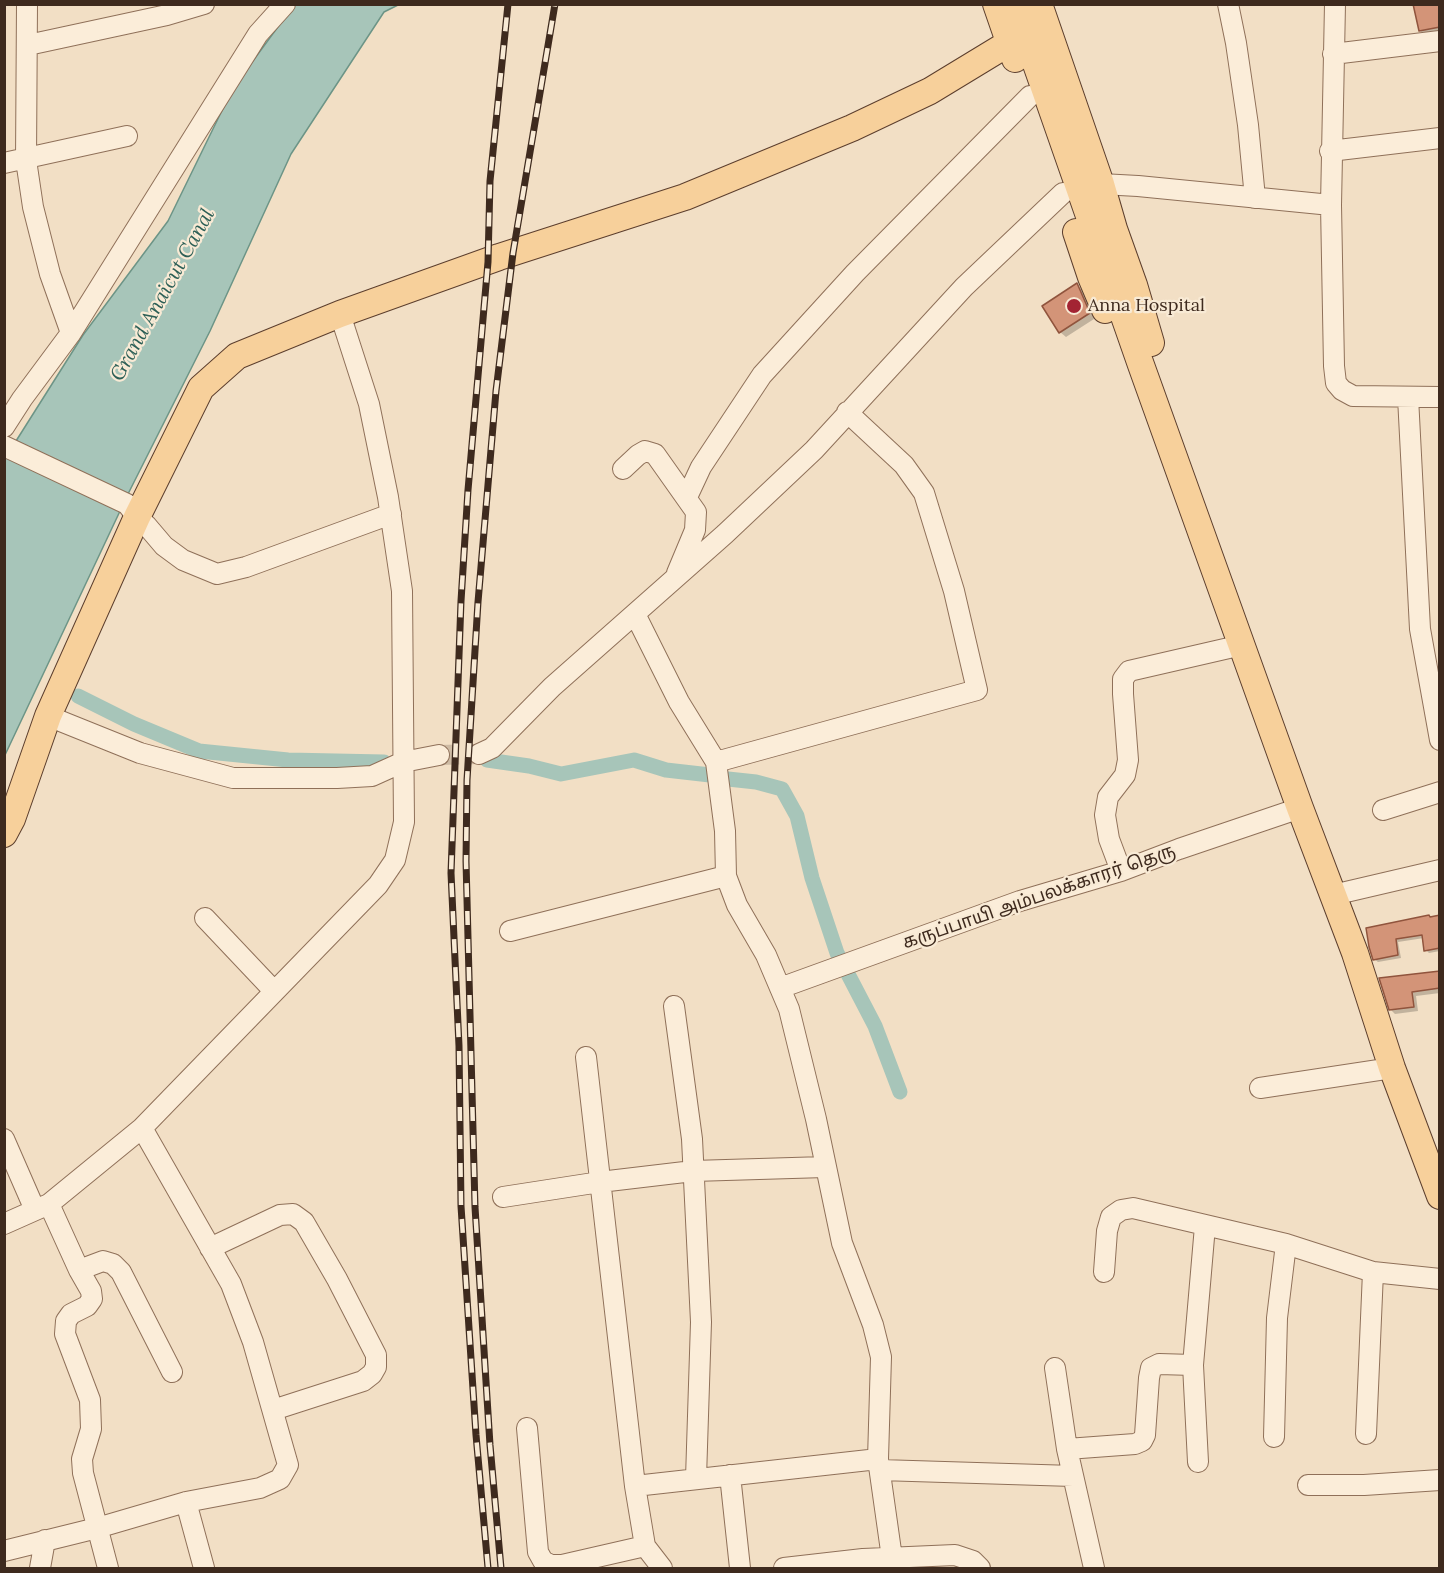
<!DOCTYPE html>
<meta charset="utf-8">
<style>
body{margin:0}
#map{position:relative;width:1444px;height:1573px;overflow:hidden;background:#f2dfc5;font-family:Lora,serif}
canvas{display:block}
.frame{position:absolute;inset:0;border:6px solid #3e2a1e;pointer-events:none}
</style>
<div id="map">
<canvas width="1444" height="1573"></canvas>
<div class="frame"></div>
</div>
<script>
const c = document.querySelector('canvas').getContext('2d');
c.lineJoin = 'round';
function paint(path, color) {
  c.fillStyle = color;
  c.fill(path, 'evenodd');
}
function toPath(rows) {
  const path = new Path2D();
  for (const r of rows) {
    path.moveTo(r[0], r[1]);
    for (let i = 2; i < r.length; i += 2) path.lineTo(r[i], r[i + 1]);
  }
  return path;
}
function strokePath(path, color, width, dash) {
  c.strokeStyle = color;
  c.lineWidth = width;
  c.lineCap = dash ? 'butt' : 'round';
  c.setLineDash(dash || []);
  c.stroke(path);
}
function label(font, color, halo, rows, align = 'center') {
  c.font = font + ' Lora,"Noto Sans Tamil",serif';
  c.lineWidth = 4.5;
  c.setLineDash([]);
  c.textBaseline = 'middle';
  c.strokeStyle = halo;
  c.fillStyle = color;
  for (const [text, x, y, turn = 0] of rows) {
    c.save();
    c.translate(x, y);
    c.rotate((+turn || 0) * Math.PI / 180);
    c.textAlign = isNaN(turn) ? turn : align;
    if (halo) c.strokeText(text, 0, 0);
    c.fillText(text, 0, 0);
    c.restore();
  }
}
const water = toPath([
 [294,5,398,5,384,12,291,154,210,331,129,492,5,755,4,460,83,335,168,221,233,88,294,5]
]);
paint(water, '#a7c5b9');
strokePath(water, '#6c9486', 1.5);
paint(toPath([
 [1440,4,1440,31,1425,35,1420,31],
 [1077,285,1082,290,1094,319,1066,337,1060,332],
 [1440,916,1440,951,1429,953,1426,950,1424,938,1398,942,1401,958,1378,962,1374,959,1370,947,1431,918],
 [1440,972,1440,993,1416,996,1418,1011,1395,1014,1390,1009,1381,979]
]), '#0003');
strokePath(toPath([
 [78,696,134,724,199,751,288,760,384,762],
 [487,760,529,766,561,774,634,760,666,770,710,775],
 [728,779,756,782,782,789,797,816,812,878,837,953,875,1026,900,1092]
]), '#a7c5b9', 15);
const building = toPath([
 [1413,4,1440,4,1440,27,1419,31,1413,4],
 [1077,283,1090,313,1059,333,1042,306,1077,283],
 [1429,915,1430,917,1440,915,1440,948,1424,951,1422,935,1396,939,1398,955,1373,960,1369,947,1366,928,1429,915],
 [1440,971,1440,988,1412,992,1414,1007,1389,1010,1379,978,1440,971]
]);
paint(building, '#d39478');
strokePath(building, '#90543d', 1.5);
strokePath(toPath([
 [439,755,479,754]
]), '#cebba4', 20, [20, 10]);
const minor = toPath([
 [27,4,26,160,33,207,50,274,71,333],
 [1228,4,1236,43,1248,125,1255,198],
 [1335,4,1331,205,1334,366,1336,383,1342,390,1353,396,1440,397],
 [28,45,167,15,204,4],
 [1333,54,1440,41],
 [1330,151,1440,138],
 [4,163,127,136],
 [1101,184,1138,186,1331,205],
 [1408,397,1420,629,1440,740],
 [4,427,22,399,71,333,258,34,285,4],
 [4,446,127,504,137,517,147,526,164,546,183,560,217,574,246,567,391,514],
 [623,469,638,455,645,451,655,454,696,512,695,530,677,573],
 [687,497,701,467,762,375,855,273,1030,96],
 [635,614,679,702,716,762,725,831,726,876,737,905,766,955,789,1009,816,1119,842,1243,873,1325,881,1357,878,1459,892,1558],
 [48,716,140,753,233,778,337,778,372,776,403,762,439,755],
 [479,754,492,748,552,687,725,534,814,450,964,287,1063,193],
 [716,762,977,690,954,591,924,493,904,465,847,412],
 [1383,810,1440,792],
 [1121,871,1109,839,1105,815,1108,797,1125,775,1128,760,1123,694,1123,679,1129,671,1242,645],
 [1333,895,1440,870],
 [205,918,274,991],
 [510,931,726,876],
 [780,988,1020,901,1121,871,1179,849,1300,808],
 [674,1006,692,1139,701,1322,696,1478],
 [586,1057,635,1486,645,1546,662,1568],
 [1260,1088,1392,1068],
 [4,1139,35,1210],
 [503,1197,600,1182,693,1171,825,1167],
 [49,1204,79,1270,91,1291,92,1299,87,1306,71,1314,66,1321,65,1334,90,1400,91,1429,82,1459,83,1473,108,1568],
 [4,1224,49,1204,142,1128,378,885,395,860,404,822,402,591,388,497,369,404,340,314],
 [210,1248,280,1215,293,1214,304,1222,337,1279,376,1355,376,1367,372,1374,363,1381,273,1410],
 [79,1270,103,1261,113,1264,121,1272,172,1372],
 [1104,1272,1107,1231,1111,1217,1121,1210,1133,1208,1286,1244,1373,1272,1440,1279],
 [1055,1368,1067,1449],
 [527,1428,538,1552,543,1561,551,1565,562,1565,645,1546],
 [1366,1434,1373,1272],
 [1274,1437,1277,1318,1286,1244],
 [1198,1462,1193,1365,1205,1226],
 [880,1470,1073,1476],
 [730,1475,740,1568],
 [1308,1485,1364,1485,1440,1480],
 [635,1486,878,1459],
 [186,1502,204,1568],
 [4,1551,97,1528,186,1502,260,1488,280,1479,288,1465,253,1342,231,1284,142,1128],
 [40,1568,45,1540],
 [784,1568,863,1559,955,1555,973,1561,980,1568],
 [1094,1568,1067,1449,1135,1444,1142,1441,1145,1435,1149,1378,1151,1368,1159,1364,1193,1365]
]);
const major = toPath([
 [996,4,1015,59],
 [1015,4,1141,365,1300,808,1355,953,1392,1068,1440,1196],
 [1039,4,1101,184,1114,229,1134,285,1151,343],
 [1076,232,1091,277,1105,310],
 [4,834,12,819,48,716,137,517,201,388,237,356,340,314,499,257,685,197,852,128,930,91,1009,43]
]);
strokePath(minor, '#8f7059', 22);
strokePath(major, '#5c3e2d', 28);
strokePath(minor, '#fbedd9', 20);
strokePath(major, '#f7d09b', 26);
const rail = toPath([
 [488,1568,476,1435,461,1206,459,1046,451,873,461,601,468,490,488,262,490,181,508,4],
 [501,1568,490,1445,475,1207,466,861,467,780,478,602,496,391,513,253,555,4]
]);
strokePath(rail, '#3e2a1e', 7);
strokePath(rail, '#f8ead5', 4.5, [14]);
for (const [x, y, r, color] of [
 [1074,306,8,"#a32433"]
]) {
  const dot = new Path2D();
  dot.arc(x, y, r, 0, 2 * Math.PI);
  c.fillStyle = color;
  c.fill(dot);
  strokePath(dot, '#f8ead5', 2);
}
label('18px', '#3e2a1e', '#f8ead5', [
 ["Anna Hospital",1088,306]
], 'left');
label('18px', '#3e2a1e', '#f8ead5', [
 ["கருப்பாயி அம்பலக்காரர் தெரு",1039,897,-19]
]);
label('italic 20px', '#2c5f56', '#f8ead5', [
 ["Grand Anaicut Canal",163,295,-61]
]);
</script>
